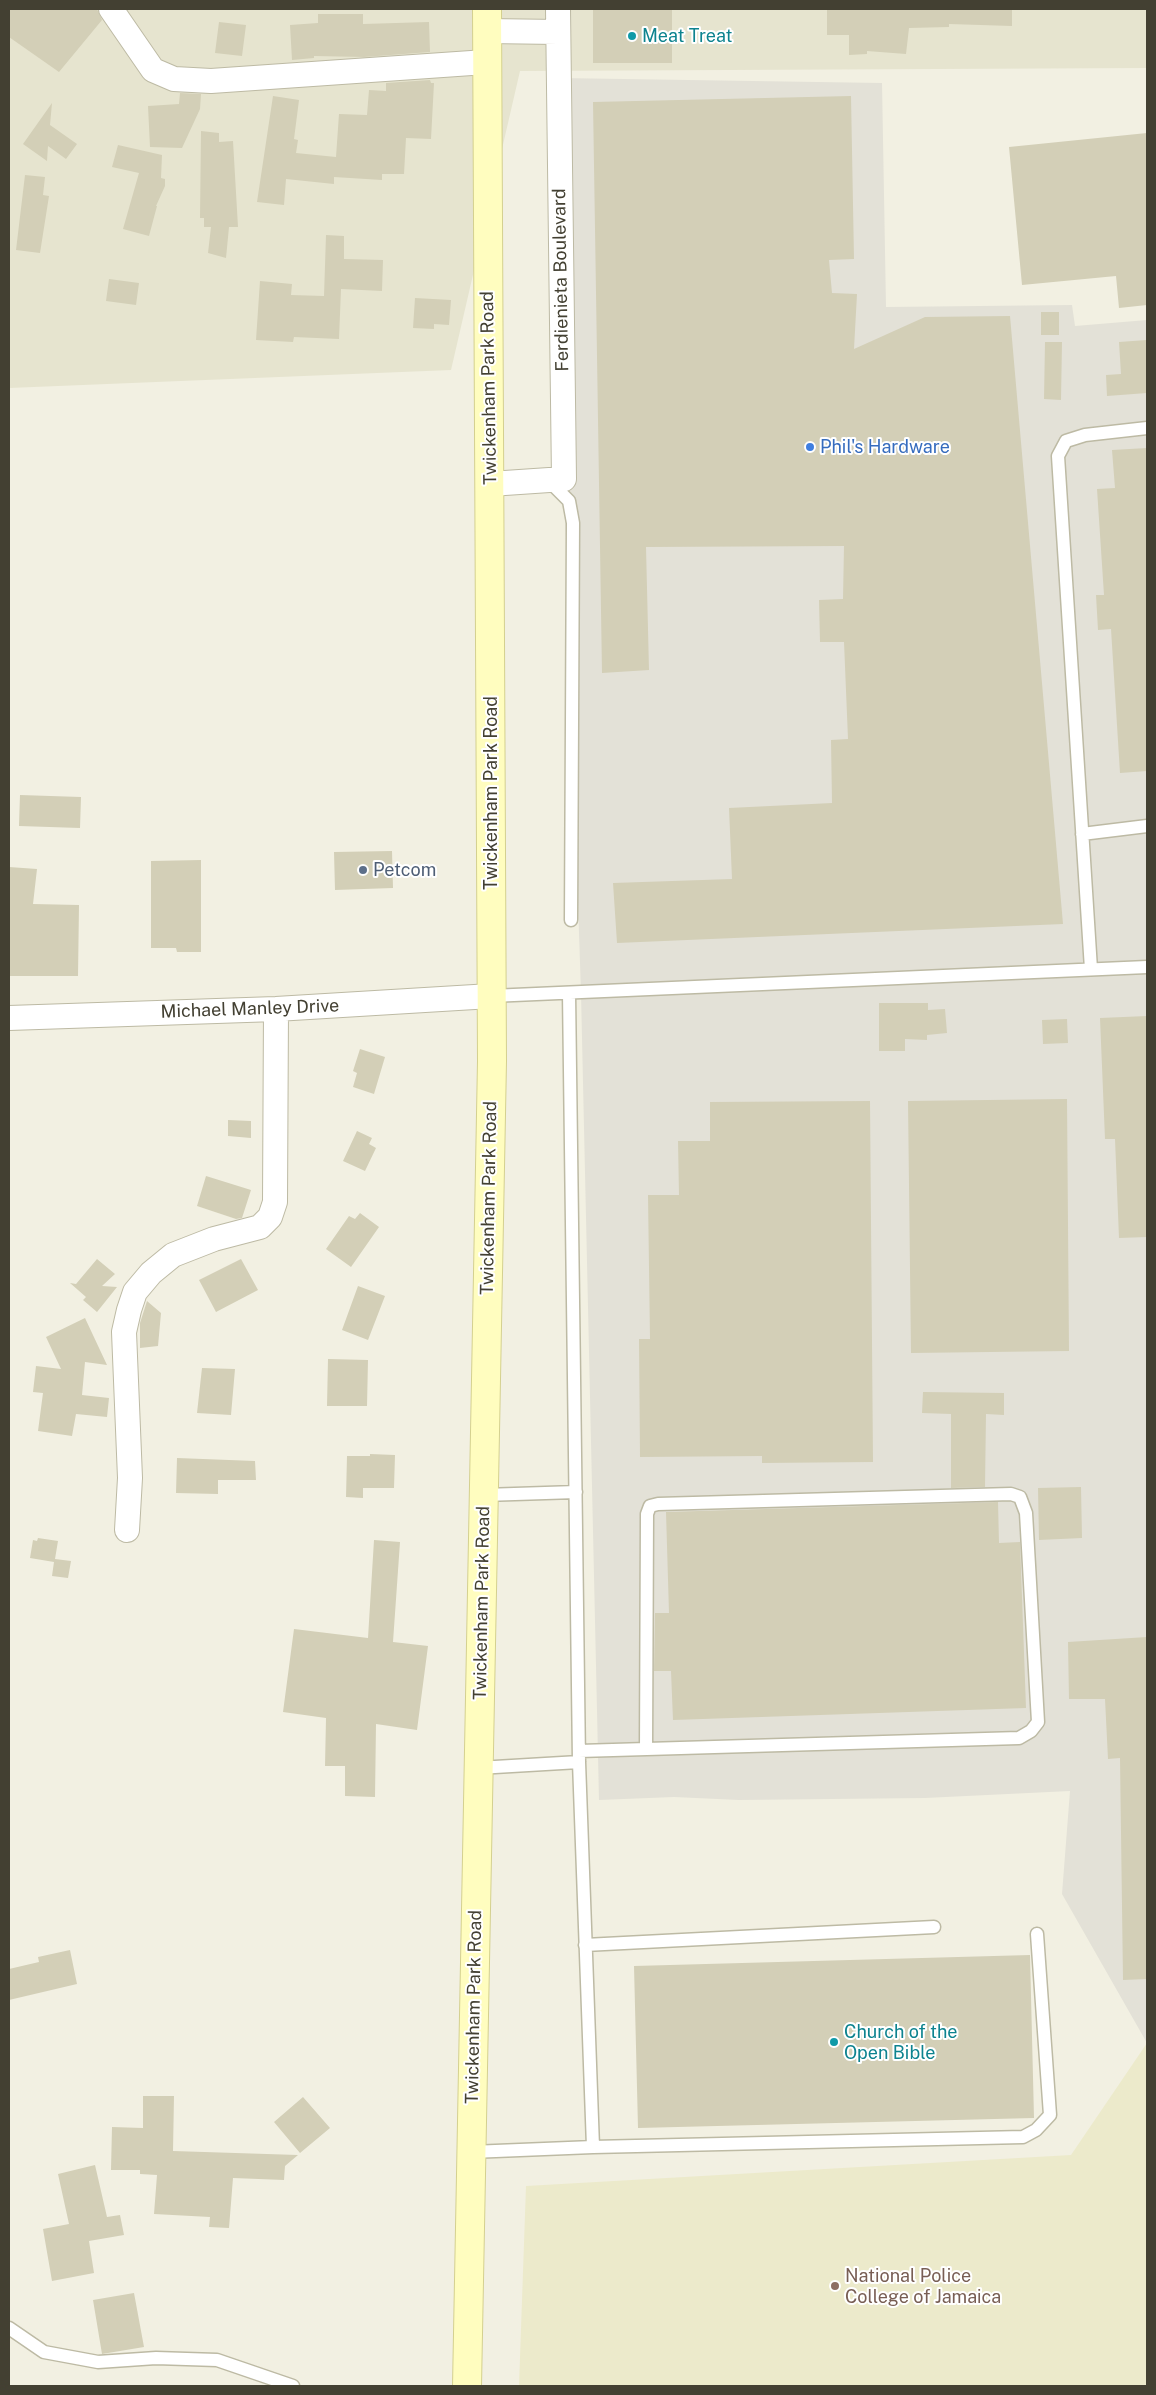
<!DOCTYPE html>
<style>
body{margin:0}
#map{position:relative;width:1156px;height:2395px;overflow:hidden;background:#f2f0e2;font-family:"Public Sans",sans-serif}
canvas{display:block}
.frame{position:absolute;inset:0;border:10px solid #434032;pointer-events:none}
</style>
<div id="map">
<canvas width="1156" height="2395"></canvas>
<div class="frame"></div>
</div>
<script>
const c = document.querySelector('canvas').getContext('2d');
c.lineJoin = 'round';
function paint(path, color) {
  c.fillStyle = color;
  c.fill(path, 'evenodd');
}
function toPath(rows) {
  const path = new Path2D();
  for (const r of rows) {
    path.moveTo(r[0], r[1]);
    for (let i = 2; i < r.length; i += 2) path.lineTo(r[i], r[i + 1]);
  }
  return path;
}
function strokePath(path, color, width, dash) {
  c.strokeStyle = color;
  c.lineWidth = width;
  c.lineCap = dash ? 'butt' : 'round';
  c.setLineDash(dash || []);
  c.stroke(path);
}
function label(font, color, halo, rows, align = 'center') {
  c.font = font + ' "Public Sans",sans-serif';
  c.lineWidth = 4;
  c.setLineDash([]);
  c.textBaseline = 'middle';
  c.strokeStyle = halo;
  c.fillStyle = color;
  for (const [text, x, y, turn = 0] of rows) {
    c.save();
    c.translate(x, y);
    c.rotate((+turn || 0) * Math.PI / 180);
    c.textAlign = isNaN(turn) ? turn : align;
    if (halo) c.strokeText(text, 0, 0);
    c.fillText(text, 0, 0);
    c.restore();
  }
}
paint(toPath([
 [9,9,1147,9,1147,68,520,71,451,370,9,388]
]), '#e6e4cf');
paint(toPath([
 [559,78,882,83,886,307,1072,305,1075,326,1147,320,1147,2043,1062,1894,1070,1791,925,1798,739,1800,674,1797,599,1800,581,993,564,479]
]), '#e3e1d7');
paint(toPath([
 [1147,2043,1147,2386,519,2386,526,2186,1071,2155]
]), '#eceacb');
paint(toPath([
 [9,9,97,9,102,20,59,72,9,37],
 [593,9,672,9,672,63,593,63],
 [827,9,1012,9,1012,26,949,24,949,27,909,28,906,54,867,51,867,54,849,55,849,35,827,35],
 [318,14,363,14,363,24,429,22,430,52,364,57,314,56,314,58,292,60,290,25,318,23],
 [219,22,246,25,242,56,215,53],
 [430,80,431,83,434,83,431,139,406,138,404,174,382,174,382,180,334,177,334,184,286,179,284,205,257,202,273,96,299,100,294,139,298,140,296,153,336,157,339,114,367,115,369,90,386,91,386,83],
 [180,93,201,94,200,109,182,148,150,147,148,106,179,104],
 [851,96,854,259,829,260,832,293,857,294,854,349,925,317,1010,316,1063,924,617,943,613,883,732,879,729,808,832,803,831,740,848,739,844,642,820,642,819,600,843,599,844,546,646,547,649,670,602,673,593,102],
 [52,103,50,125,77,144,66,159,48,146,47,161,23,144],
 [201,131,219,133,219,142,233,141,238,227,229,227,226,258,208,253,211,227,204,227,204,218,200,218],
 [1147,133,1147,305,1119,308,1116,276,1022,285,1009,147],
 [118,145,162,155,161,178,165,179,165,186,156,206,157,206,149,236,123,229,139,173,112,167],
 [25,175,45,177,43,195,49,196,40,253,16,250],
 [326,235,344,236,344,259,383,260,382,291,341,289,339,339,294,337,293,342,256,340,260,281,292,284,291,295,324,296],
 [109,279,139,283,136,305,106,301],
 [415,298,451,300,449,325,434,324,434,329,413,328],
 [1041,312,1059,312,1059,335,1041,335],
 [1147,340,1147,393,1107,396,1106,375,1121,374,1119,342],
 [1045,342,1062,342,1061,400,1044,399],
 [1147,448,1147,771,1120,773,1111,629,1098,630,1096,595,1104,595,1097,489,1115,488,1112,450],
 [20,795,81,797,80,828,19,826],
 [392,851,393,888,335,890,334,852],
 [201,860,201,952,177,952,176,948,151,948,151,861],
 [9,867,37,869,33,904,79,905,78,976,9,976],
 [879,1003,928,1003,928,1010,945,1009,947,1033,927,1035,927,1040,905,1039,905,1051,879,1051],
 [1147,1016,1147,1237,1119,1238,1115,1139,1105,1139,1100,1018],
 [1067,1019,1068,1043,1043,1044,1042,1020],
 [360,1049,385,1057,374,1094,353,1087,357,1073,353,1071],
 [1067,1099,1069,1351,911,1353,908,1101],
 [870,1101,873,1462,762,1463,762,1456,640,1457,639,1339,650,1339,648,1195,679,1195,678,1141,710,1141,710,1102],
 [228,1120,251,1121,251,1138,228,1136],
 [357,1131,372,1138,369,1144,376,1148,365,1171,343,1161],
 [206,1176,251,1190,242,1218,236,1219,197,1206],
 [360,1213,379,1227,351,1267,326,1249,349,1216,355,1219],
 [97,1259,115,1274,102,1286,117,1287,97,1312,83,1300,86,1297,70,1283,76,1284],
 [241,1259,258,1290,216,1312,199,1280],
 [358,1286,385,1296,368,1340,342,1330],
 [147,1301,161,1313,158,1346,140,1348,140,1323],
 [85,1318,107,1365,85,1362,82,1395,109,1398,107,1417,76,1414,72,1436,38,1431,43,1393,33,1392,36,1366,61,1369,46,1337],
 [328,1359,368,1360,367,1406,327,1406],
 [202,1368,235,1369,231,1415,197,1413],
 [923,1392,1004,1393,1004,1415,986,1414,985,1487,951,1488,951,1414,922,1413],
 [370,1454,395,1455,394,1488,363,1488,363,1498,346,1497,347,1456,370,1456],
 [177,1458,255,1461,256,1480,218,1480,218,1494,176,1493],
 [1081,1487,1082,1538,1039,1540,1038,1488],
 [998,1502,999,1543,1020,1542,1026,1708,673,1720,671,1671,654,1671,655,1613,669,1613,666,1512],
 [38,1538,58,1541,55,1559,71,1561,68,1578,52,1576,54,1562,30,1558,33,1540,37,1541],
 [374,1540,400,1542,393,1642,428,1646,417,1730,376,1724,375,1797,345,1796,345,1766,325,1766,326,1718,283,1712,294,1629,368,1638],
 [1147,1637,1147,1979,1123,1980,1120,1758,1108,1759,1105,1699,1069,1699,1068,1642],
 [70,1950,77,1984,9,2000,9,1969,39,1962,38,1957],
 [1030,1955,1034,2118,638,2128,634,1966],
 [143,2096,174,2096,173,2151,298,2155,285,2166,284,2180,233,2178,229,2228,209,2227,210,2217,154,2214,157,2175,140,2174,140,2170,111,2170,112,2127,143,2128],
 [303,2097,330,2128,300,2153,274,2122],
 [95,2165,107,2217,120,2215,124,2235,89,2241,94,2273,52,2281,43,2229,69,2224,58,2174],
 [134,2293,144,2347,102,2354,93,2300]
]), '#d3cfb7');
const service = toPath([
 [546,483,554,486,569,501,573,523,571,920],
 [1082,834,1147,826],
 [1091,969,1058,456,1066,441,1085,435,1147,428],
 [491,996,1147,967],
 [484,1495,576,1492],
 [579,1751,1019,1738,1031,1731,1038,1722,1026,1513,1020,1497,1011,1494,658,1504,650,1506,647,1514,646,1749],
 [478,1768,579,1762],
 [585,1945,934,1927],
 [593,2147,1023,2137,1036,2130,1050,2115,1037,1934],
 [471,2152,593,2147,579,1762,569,993],
 [9,2328,44,2352,98,2362,156,2358,217,2360,293,2386]
]);
const minor = toPath([
 [111,9,153,70,174,79,211,81,486,62],
 [487,31,558,32],
 [490,484,564,479,558,9],
 [9,1018,276,1009,491,996],
 [127,1530,130,1478,124,1332,129,1310,135,1292,151,1273,173,1255,214,1239,260,1227,270,1217,275,1202,276,1009]
]);
const secondary = toPath([
 [467,2386,492,1061,487,9]
]);
strokePath(service, '#bdbaa4', 15);
strokePath(minor, '#bdbaa4', 26);
strokePath(secondary, '#d4d08f', 30);
strokePath(service, '#fff', 12);
strokePath(minor, '#fff', 24);
strokePath(secondary, '#fffdbf', 28);
for (const [x, y, r, color] of [
 [632,36,5,"#0f9aa8"],
 [810,447,5,"#3f7fe0"],
 [363,870,5,"#5c6f8a"],
 [834,2042,5,"#0f9aa8"],
 [835,2286,5,"#8d6e63"]
]) {
  const dot = new Path2D();
  dot.arc(x, y, r, 0, 2 * Math.PI);
  c.fillStyle = color;
  c.fill(dot);
  strokePath(dot, '#fff', 2);
}
label('18px', '#0d838f', '#fff', [
 ["Meat Treat",642,36],
 ["Church of the",844,2032],
 ["Open Bible",844,2053]
], 'left');
label('18px', '#434032', '#fff', [
 ["Ferdienieta Boulevard",561,280,-91],
 ["Twickenham Park Road",489,388,-91],
 ["Twickenham Park Road",491,793,-90],
 ["Michael Manley Drive",250,1009,-2],
 ["Twickenham Park Road",489,1198,-89],
 ["Twickenham Park Road",482,1603,-89],
 ["Twickenham Park Road",474,2007,-89]
]);
label('18px', '#366cbe', '#fff', [
 ["Phil's Hardware",820,447]
], 'left');
label('18px', '#4e5e75', '#fff', [
 ["Petcom",373,870]
], 'left');
label('18px', '#785e54', '#fff', [
 ["National Police",845,2276],
 ["College of Jamaica",845,2297]
], 'left');
</script>
